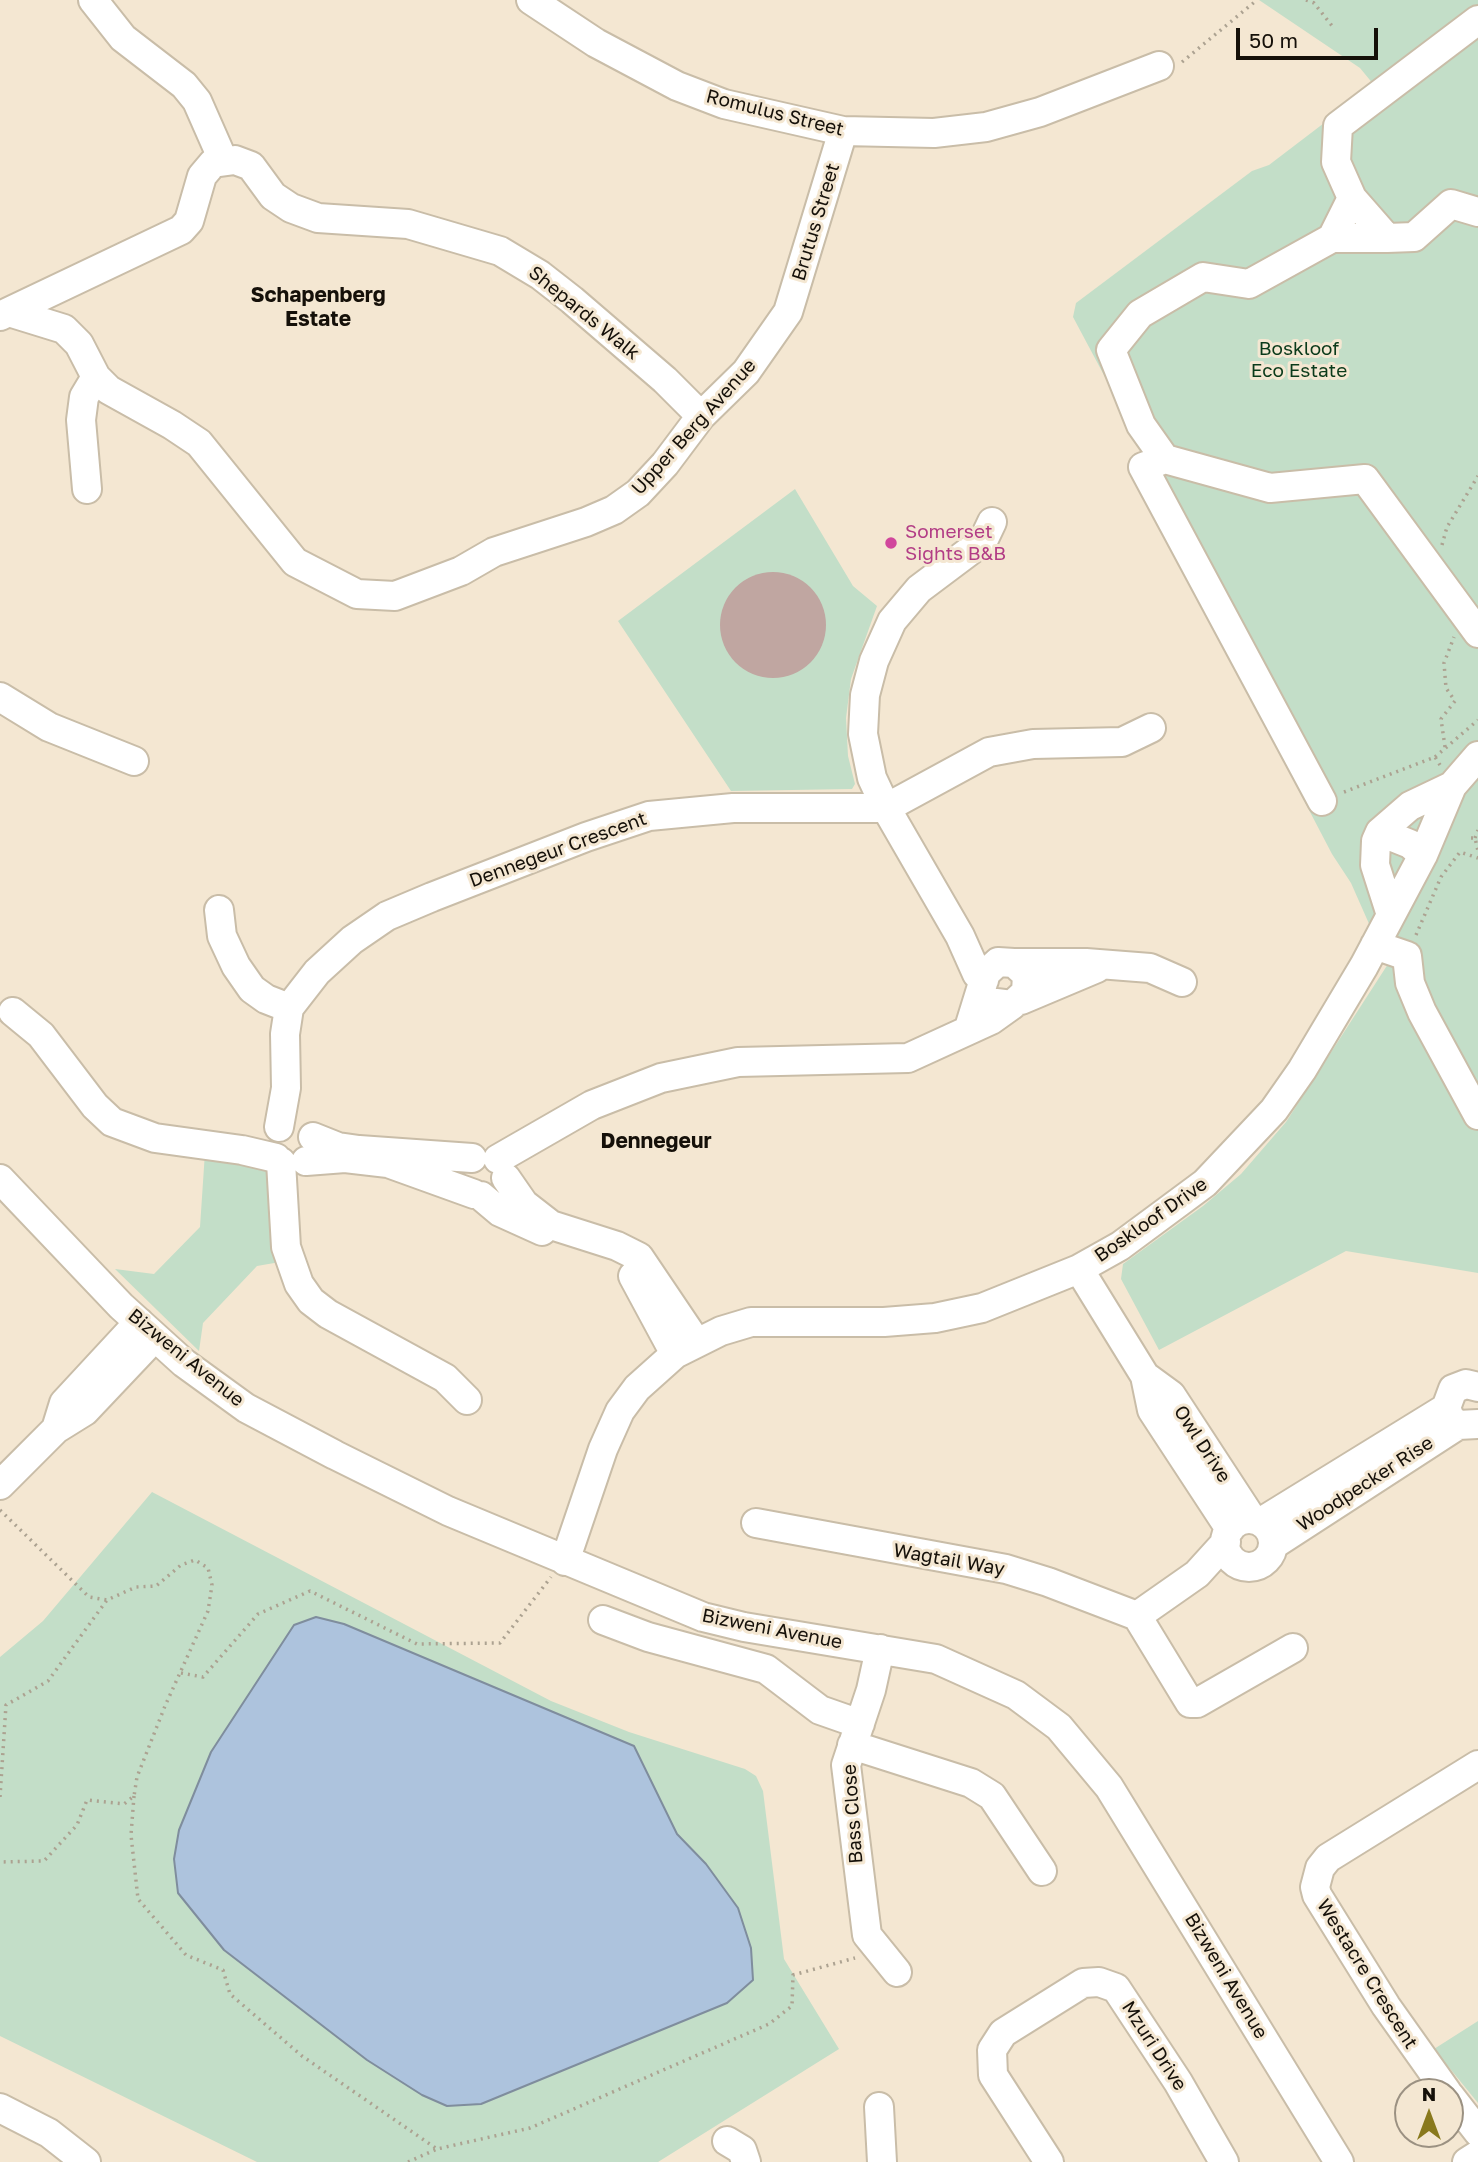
<!DOCTYPE html>
<style>
body{margin:0}
#map{position:relative;width:1478px;height:2162px;overflow:hidden;background:#f4e7d2;font-family:"Golos Text",sans-serif}
canvas{display:block}
.north{position:absolute;left:1394px;top:2078px;width:70px;height:70px;box-sizing:border-box;background:#f4e7d2;border:2px solid #9b9182;border-radius:50%;rotate:0deg;font-size:19px;font-weight:700;line-height:28px;text-align:center;color:#151009}
.north::after{content:'';display:block;margin:auto;width:24px;height:32px;background:#89791d;clip-path:polygon(50% 0,100% 100%,50% 72%,0 100%)}
.scale{position:absolute;left:1236px;top:28px;width:142px;height:32px;box-sizing:border-box;border:4px solid #151009;border-top:0;padding-left:9px;font-size:21px;line-height:24px;white-space:nowrap;color:#151009;-webkit-text-stroke:5px #f4e7d2;paint-order:stroke}
</style>
<div id="map">
<canvas width="1478" height="2162"></canvas>
<div class="north">N</div>
<div class="scale">50 m</div>
</div>
<script>
const c = document.querySelector('canvas').getContext('2d');
c.lineJoin = 'round';
function paint(path, color) {
  c.fillStyle = color;
  c.fill(path, 'evenodd');
}
function toPath(rows) {
  const path = new Path2D();
  for (const r of rows) {
    if (r.length === 3) {
      path.moveTo(r[0] + r[2], r[1]);
      path.arc(r[0], r[1], r[2], 0, 2 * Math.PI);
      continue;
    }
    path.moveTo(r[0], r[1]);
    for (let i = 2; i < r.length; i += 2) path.lineTo(r[i], r[i + 1]);
  }
  return path;
}
function strokePath(path, color, width, dash) {
  c.strokeStyle = color;
  c.lineWidth = width;
  c.lineCap = dash ? 'butt' : 'round';
  c.setLineDash(dash || []);
  c.stroke(path);
}
function label(font, color, halo, rows, align = 'center') {
  c.font = font + ' "Golos Text",sans-serif';
  c.lineWidth = 6;
  c.setLineDash([]);
  c.textBaseline = 'middle';
  c.strokeStyle = halo;
  c.fillStyle = color;
  for (const [text, x, y, turn = 0] of rows) {
    c.save();
    c.translate(x, y);
    c.rotate((+turn || 0) * Math.PI / 180);
    c.textAlign = isNaN(turn) ? turn : align;
    if (halo) c.strokeText(text, 0, 0);
    c.fillText(text, 0, 0);
    c.restore();
  }
}
paint(toPath([
 [1259,0,1478,0,1478,1273,1346,1251,1159,1350,1121,1279,1123,1264,1203,1206,1241,1174,1286,1122,1388,964,1400,970,1370,926,1351,883,1332,854,1128,464,1146,454,1073,317,1076,303,1252,171,1269,165,1374,85,1360,68],
 [795,489,853,586,877,606,851,679,846,718,848,756,855,784,852,789,731,791,618,621],
 [205,1152,271,1169,280,1262,257,1266,203,1323,199,1351,115,1269,154,1274,200,1227],
 [152,1492,551,1701,629,1732,745,1769,756,1776,763,1791,784,1959,839,2049,658,2162,257,2162,0,2036,0,1657,43,1621],
 [1478,2021,1478,2103,1434,2049]
]), '#c3dec8');
const water = toPath([
 [316,1617,344,1624,634,1746,677,1834,706,1864,738,1908,751,1948,753,1980,727,2003,481,2104,447,2106,422,2095,367,2060,224,1950,178,1893,174,1859,179,1830,211,1752,294,1625,316,1617]
]);
paint(water, '#adc3dd');
strokePath(water, '#7f8d9d', 2);
paint(toPath([
 [773,625,53]
]), '#c0a6a1');
const minor = toPath([
 [93,0,123,38,184,85,197,101,223,160],
 [531,0,596,43,677,86,724,104,843,131,934,133,986,127,1040,112,1159,66],
 [1352,198,1332,238,1387,238,1352,198,1336,162,1338,126,1478,20],
 [1332,238,1249,284,1203,277,1140,314,1111,350,1141,425,1165,459,1270,488,1365,479,1478,633],
 [1387,238,1414,237,1451,204,1478,212],
 [9,312,64,329,79,344,96,377,109,390,172,425,199,443,295,562,357,594,395,596,461,571,494,552,586,522,614,510,638,493,665,464,701,416,746,372,788,312,843,131],
 [0,316,181,230,189,221,202,176,213,163,235,160,251,166,273,196,291,208,318,218,408,224,500,251,540,275,572,300,665,380,701,416],
 [1165,459,1143,467,1322,801],
 [87,489,81,420,84,397,96,377],
 [992,522,983,541,919,589,892,621,874,661,865,695,863,734,872,778,886,808,989,752,1033,744,1122,742,1151,728],
 [0,697,49,727,134,761],
 [1380,832,1410,844,1423,855],
 [219,910,222,936,236,966,252,989,266,999,289,1008],
 [1391,915,1375,865,1376,841,1380,832,1410,806,1452,786],
 [1375,945,1407,956,1410,983,1422,1012,1478,1115],
 [1014,963,1086,963,1150,968,1182,982],
 [1021,1000,1097,968],
 [13,1012,41,1035,95,1106,112,1122,155,1138,242,1150,276,1158],
 [969,1028,986,973,998,962,1014,963,1027,975,1026,992,1012,1005,996,1003],
 [279,1127,286,1088,285,1034,289,1008,317,972,352,940,387,916,432,897,586,837,649,816,733,808,886,808,960,936,977,974,984,980],
 [313,1137,338,1147,359,1150,472,1158],
 [498,1159,592,1105,661,1078,738,1062,908,1058,991,1020,1012,1005],
 [306,1161,345,1158,388,1163,474,1194],
 [281,1162,286,1247,299,1284,311,1301,328,1314,445,1378,467,1400],
 [506,1178,524,1204,551,1225,617,1246,639,1257,697,1343],
 [0,1179,121,1306,184,1363,246,1408,335,1455,448,1511,703,1617,744,1627,936,1659,1016,1695,1059,1727,1109,1787,1339,2162],
 [481,1196,500,1212,542,1231],
 [1079,1269,1145,1376,1152,1410,1230,1529],
 [633,1276,675,1354],
 [1145,1376,1171,1395,1252,1519],
 [1478,1387,1466,1384,1453,1389,1446,1408,1450,1418,1458,1425,1478,1424],
 [56,1429,64,1403,139,1322],
 [0,1485,56,1429,85,1411,155,1337],
 [1249,1543,24],
 [1261,1522,1446,1408],
 [756,1523,1006,1569,1048,1582,1137,1616],
 [1273,1545,1458,1425],
 [565,1561,603,1449,620,1411,637,1388,675,1354,721,1331,751,1322,884,1322,935,1318,982,1308,1079,1269,1120,1246,1205,1183,1274,1110,1302,1070,1364,966,1423,855,1452,786,1478,756],
 [1137,1616,1190,1703,1197,1703,1293,1648],
 [1137,1616,1197,1574,1226,1542],
 [603,1620,648,1637,766,1669,820,1710,860,1724],
 [880,1649,871,1690,846,1765,867,1935,897,1972],
 [852,1745,971,1783,992,1796,1042,1871],
 [1447,2092,1386,2006,1317,1895,1315,1887,1320,1868,1328,1858,1478,1765],
 [1450,2096,1478,2132],
 [879,2107,882,2162],
 [0,2108,49,2133,86,2162],
 [727,2141,742,2150,746,2162],
 [1049,2162,993,2075,992,2050,1003,2033,1083,1983,1099,1982,1116,1988,1178,2082,1224,2162],
 [1467,2162,1478,2155]
]);
strokePath(minor, '#c9bda8', 32);
strokePath(toPath([
 [1306,0,1314,3,1333,27],
 [1182,62,1257,0],
 [1442,545,1447,527,1478,476],
 [1445,747,1441,719,1455,701,1446,688,1444,663,1454,637],
 [1435,757,1478,720],
 [1344,792,1435,757,1440,765],
 [1471,838,1475,838,1478,851],
 [1475,838,1478,830],
 [1416,935,1441,877,1460,852,1478,858],
 [0,1510,89,1597,107,1600,136,1587,156,1586,181,1565,195,1560,208,1568,212,1585,208,1611,165,1706,137,1777,134,1796,124,1804,87,1800,77,1825,44,1861,0,1862],
 [181,1673,203,1677,258,1614,310,1591,417,1644,500,1643,551,1577],
 [134,1796,131,1835,138,1899,186,1955,223,1970,230,1994,302,2056,437,2149,530,2128,769,2024,792,2006,793,1975,855,1958],
 [0,1797,6,1705,48,1681,107,1600],
 [408,2162,437,2149]
]), '#aca291', 3.5, [2, 5]);
strokePath(minor, '#fff', 28);
for (const [x, y, r, color] of [
 [891,543,7,"#d1479c"]
]) {
  const dot = new Path2D();
  dot.arc(x, y, r, 0, 2 * Math.PI);
  c.fillStyle = color;
  c.fill(dot);
  strokePath(dot, '#f4e7d2', 2.5);
}
label('19px', '#151009', '#f4e7d2', [
 ["Romulus Street",775,113,14],
 ["Brutus Street",816,222,-73],
 ["Shepards Walk",584,313,39],
 ["Upper Berg Avenue",694,427,-48],
 ["Dennegeur Crescent",558,850,-20],
 ["Boskloof Drive",1151,1220,-35],
 ["Bizweni Avenue",186,1358,39],
 ["Owl Drive",1202,1444,57],
 ["Woodpecker Rise",1365,1484,-33],
 ["Wagtail Way",949,1560,10],
 ["Bizweni Avenue",772,1629,11],
 ["Bass Close",853,1814,-94],
 ["Westacre Crescent",1367,1974,58],
 ["Bizweni Avenue",1226,1976,59],
 ["Mzuri Drive",1154,2046,57]
]);
label('19px', '#0a3a1a', '#f4e7d2', [
 ["Boskloof",1299,349],
 ["Eco Estate",1299,371]
]);
label('19px', '#b23c85', '#f4e7d2', [
 ["Somerset",905,532],
 ["Sights B&B",905,554]
], 'left');
label('bold 21px', '#151009', '#f4e7d2', [
 ["Schapenberg",318,295],
 ["Estate",318,319],
 ["Dennegeur",656,1141]
]);
</script>
